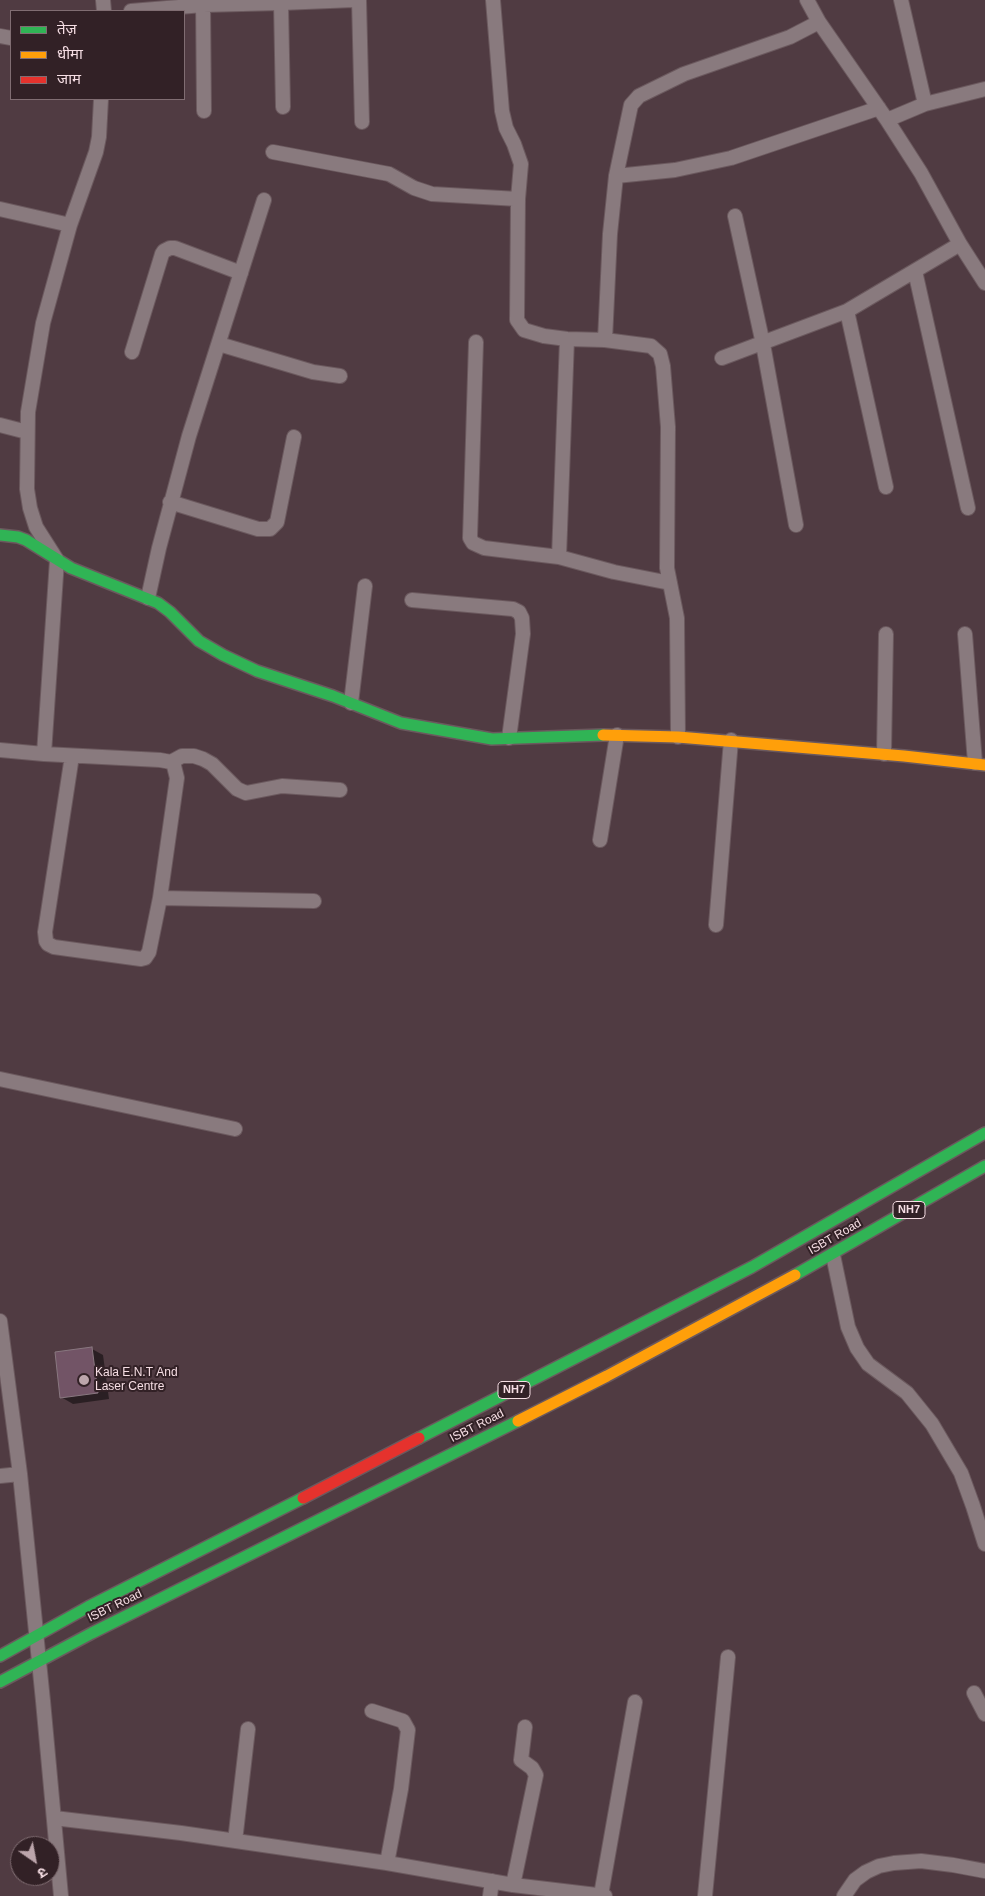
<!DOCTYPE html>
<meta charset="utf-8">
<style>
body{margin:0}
#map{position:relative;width:985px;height:1896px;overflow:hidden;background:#503b42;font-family:Helvetica,"Noto Sans Devanagari",sans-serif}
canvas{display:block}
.legend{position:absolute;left:10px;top:10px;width:175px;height:90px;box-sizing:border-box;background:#322126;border:1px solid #806d72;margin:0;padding:6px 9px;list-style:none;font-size:15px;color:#f6dee4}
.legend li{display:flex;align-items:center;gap:10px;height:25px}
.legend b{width:25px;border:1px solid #806d72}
.north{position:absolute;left:10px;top:1836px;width:50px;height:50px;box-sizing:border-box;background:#322126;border:1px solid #806d72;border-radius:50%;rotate:147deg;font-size:14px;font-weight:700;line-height:20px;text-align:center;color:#f6dee4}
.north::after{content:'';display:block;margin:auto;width:18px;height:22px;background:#bca5ab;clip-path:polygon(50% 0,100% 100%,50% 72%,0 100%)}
</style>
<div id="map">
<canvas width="985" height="1896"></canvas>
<ul class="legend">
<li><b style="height:6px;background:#30b455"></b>तेज़</li>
<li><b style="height:6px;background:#ff9f0a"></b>धीमा</li>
<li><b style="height:6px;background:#e5322d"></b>जाम</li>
</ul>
<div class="north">उ</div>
</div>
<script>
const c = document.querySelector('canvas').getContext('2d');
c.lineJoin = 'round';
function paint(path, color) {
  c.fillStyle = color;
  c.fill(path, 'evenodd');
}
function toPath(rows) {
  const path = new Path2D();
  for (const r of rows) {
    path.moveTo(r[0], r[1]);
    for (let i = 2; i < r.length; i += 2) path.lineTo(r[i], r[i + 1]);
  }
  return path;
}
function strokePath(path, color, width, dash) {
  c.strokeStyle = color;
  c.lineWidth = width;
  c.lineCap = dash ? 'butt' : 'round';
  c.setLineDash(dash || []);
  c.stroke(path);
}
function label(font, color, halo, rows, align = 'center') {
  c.font = font + ' Helvetica,sans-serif';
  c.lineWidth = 4;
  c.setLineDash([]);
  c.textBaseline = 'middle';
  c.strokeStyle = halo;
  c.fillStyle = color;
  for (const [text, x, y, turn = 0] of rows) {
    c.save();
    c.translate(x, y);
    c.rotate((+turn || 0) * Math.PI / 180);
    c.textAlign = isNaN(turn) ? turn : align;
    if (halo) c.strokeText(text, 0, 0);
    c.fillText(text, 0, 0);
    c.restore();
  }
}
paint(toPath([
 [92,1349,103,1355,109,1399,73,1404,61,1397]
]), '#0007');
const building = toPath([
 [92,1347,98,1393,60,1398,55,1352,92,1347]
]);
paint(building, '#725466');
strokePath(building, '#897880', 1);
const street = toPath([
 [103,0,104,11],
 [203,0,204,111],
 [281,0,281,3,354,0],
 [359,0,362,122],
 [493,0,502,111,506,128,514,144,521,164,518,199,517,320,524,330,544,336,567,339,605,340,651,346,660,354,663,366,668,427,667,568,677,618,678,737],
 [807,0,819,22,887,120,921,173,960,244,985,283],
 [901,0,925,104],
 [131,11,203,5,281,3,283,107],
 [0,36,11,38],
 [887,120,925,104,985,89],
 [273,152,389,174,414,188,432,194,518,199],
 [616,176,675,170,731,158,879,108],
 [0,209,70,225],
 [735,216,763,344,796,525],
 [915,271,968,508],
 [847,311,886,487],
 [605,340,610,234,616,176,631,105,639,96,684,74,790,37,819,22],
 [476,342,470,538,473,543,484,548,559,557,614,572,670,583],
 [219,344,313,372,340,376],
 [132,352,162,254,164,251,170,248,175,248,241,273],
 [722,358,847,311,960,244],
 [0,425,27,432],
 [170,502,258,529,270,529,277,522,294,437],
 [559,557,567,339],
 [148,598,159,548,189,436,264,200],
 [412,600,513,609,519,612,522,618,523,634,509,738],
 [965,634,975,763],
 [351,703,365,586],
 [0,750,44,754,160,760,171,762,174,766,177,778,160,898,149,952,145,958,141,959,54,947,48,944,46,941,45,932,72,756],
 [44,754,57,560,36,527,30,508,27,489,28,412,43,323,70,225,96,152,99,137,101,99],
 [884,754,886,634],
 [171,762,182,756,194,756,203,759,212,764,237,789,246,793,282,786,340,790],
 [600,840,617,735],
 [160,898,314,901],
 [716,925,731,740],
 [0,1079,235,1129],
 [833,1255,848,1327,857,1348,868,1364,907,1393,932,1424,961,1473,973,1506,985,1544],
 [0,1321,20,1474,43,1701,61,1896],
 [0,1476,20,1474],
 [974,1693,985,1714],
 [372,1711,403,1721,408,1730,401,1789,387,1863],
 [54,1818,181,1833,387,1863,513,1885,605,1896],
 [235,1841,248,1729],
 [513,1885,536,1775,532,1768,521,1760,525,1727],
 [601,1895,635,1702],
 [490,1896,492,1881],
 [705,1896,728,1657],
 [844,1896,855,1880,866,1872,879,1866,894,1863,921,1861,953,1865,985,1871]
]);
const fast = toPath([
 [0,535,18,537,26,540,71,568,158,603,170,612,199,641,223,655,257,671,333,696,401,723,492,739,603,735],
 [795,1275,985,1166],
 [419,1438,752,1267,985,1133],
 [0,1656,88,1607,303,1498],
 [0,1682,92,1633,518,1421]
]);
const slow = toPath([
 [603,735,678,737,904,756,985,765],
 [518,1421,607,1376,795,1275]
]);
const jam = toPath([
 [303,1498,419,1438]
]);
strokePath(street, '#6b595e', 16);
strokePath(fast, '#6b595e', 14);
strokePath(slow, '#6b595e', 14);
strokePath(jam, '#6b595e', 14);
strokePath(street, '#897a7e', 14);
strokePath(fast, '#30b455', 11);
strokePath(slow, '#ff9f0a', 11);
strokePath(jam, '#e5322d', 11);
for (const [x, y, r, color] of [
 [84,1380,6,"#bca5ab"]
]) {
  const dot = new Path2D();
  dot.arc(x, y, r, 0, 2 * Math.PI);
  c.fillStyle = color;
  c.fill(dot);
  strokePath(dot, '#322126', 2);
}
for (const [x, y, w] of [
 [909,1210,32],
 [514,1390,32]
]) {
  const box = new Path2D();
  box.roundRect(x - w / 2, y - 8.5, w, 17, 4);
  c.fillStyle = '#322126';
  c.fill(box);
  strokePath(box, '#f6dee4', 1);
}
label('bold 11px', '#f6dee4', null, [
 ["NH7",909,1210],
 ["NH7",514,1390]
]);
label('12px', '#f6dee4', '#322126', [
 ["ISBT Road",835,1237,-30],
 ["ISBT Road",477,1426,-27],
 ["ISBT Road",115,1606,-26]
]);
label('12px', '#f6dee4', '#322126', [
 ["Kala E.N.T And",95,1373],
 ["Laser Centre",95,1387]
], 'left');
</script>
